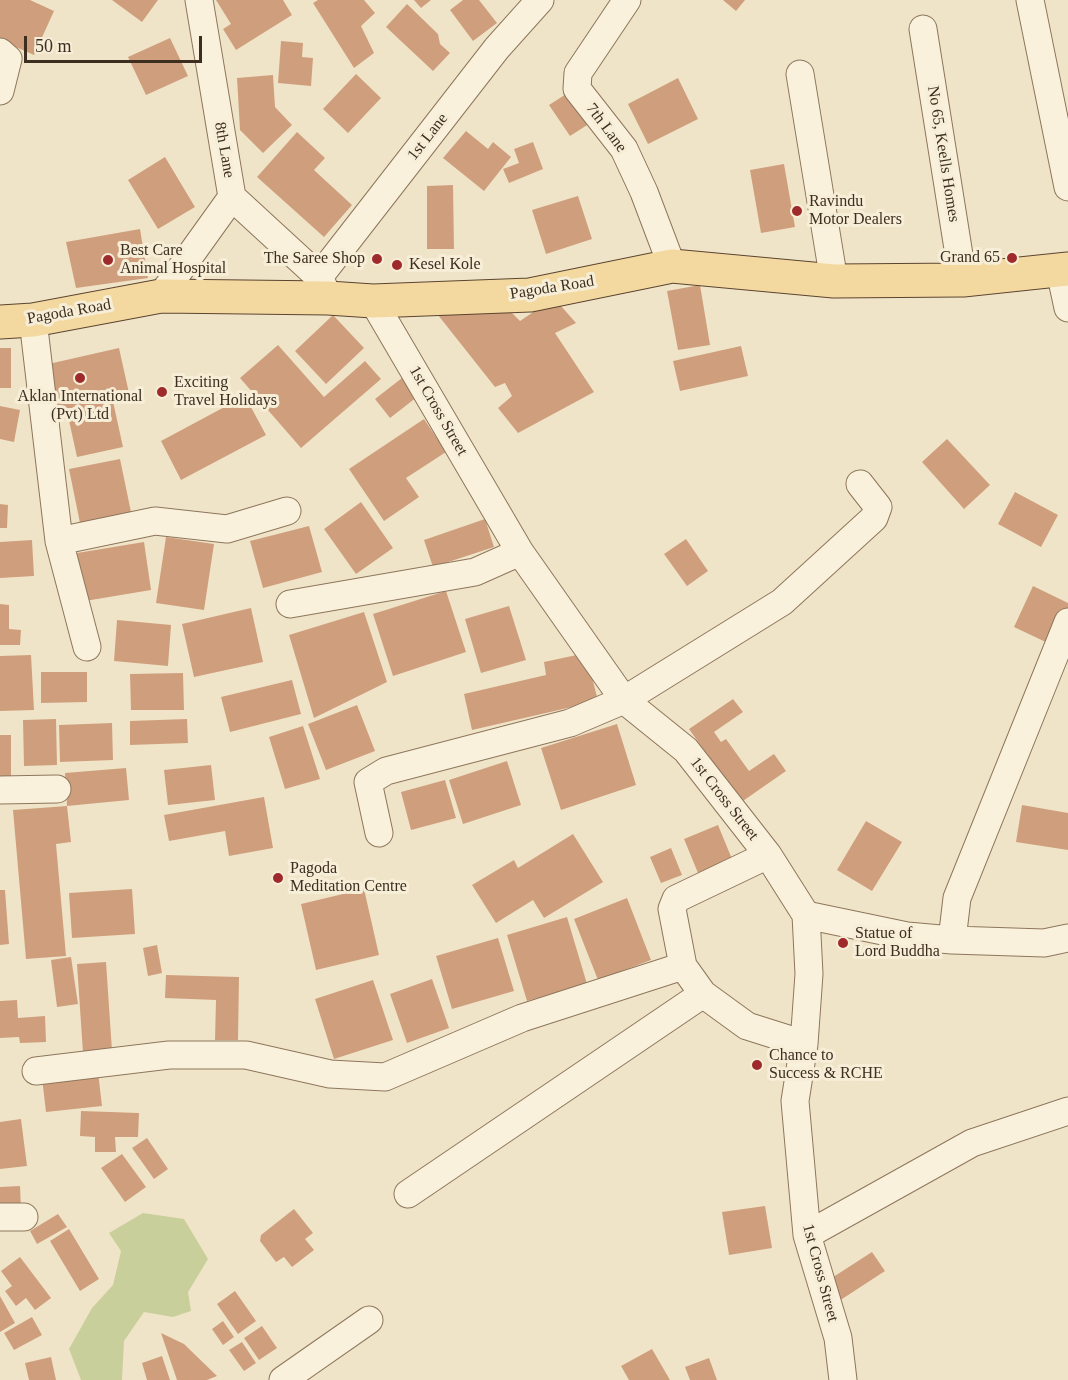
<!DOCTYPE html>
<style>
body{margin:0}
#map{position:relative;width:1068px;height:1380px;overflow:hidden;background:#f0e4c8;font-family:"Times New Roman",serif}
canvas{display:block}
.scale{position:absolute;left:24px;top:36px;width:178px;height:27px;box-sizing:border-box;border:3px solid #3d2e20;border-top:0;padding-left:8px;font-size:18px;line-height:21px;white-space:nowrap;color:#3d2e20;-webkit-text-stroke:4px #f7eed8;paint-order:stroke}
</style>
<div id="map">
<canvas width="1068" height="1380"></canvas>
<div class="scale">50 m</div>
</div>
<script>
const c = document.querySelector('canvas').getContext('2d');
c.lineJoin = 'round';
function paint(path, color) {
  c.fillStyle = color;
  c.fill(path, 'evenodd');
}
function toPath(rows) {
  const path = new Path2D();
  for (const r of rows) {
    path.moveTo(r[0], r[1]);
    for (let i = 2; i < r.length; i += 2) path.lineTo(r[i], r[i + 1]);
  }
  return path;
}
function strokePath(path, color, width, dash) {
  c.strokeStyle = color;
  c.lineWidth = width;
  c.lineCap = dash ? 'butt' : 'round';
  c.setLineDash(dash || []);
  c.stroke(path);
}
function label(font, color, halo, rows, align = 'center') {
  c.font = font + ' "Times New Roman",serif';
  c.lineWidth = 6;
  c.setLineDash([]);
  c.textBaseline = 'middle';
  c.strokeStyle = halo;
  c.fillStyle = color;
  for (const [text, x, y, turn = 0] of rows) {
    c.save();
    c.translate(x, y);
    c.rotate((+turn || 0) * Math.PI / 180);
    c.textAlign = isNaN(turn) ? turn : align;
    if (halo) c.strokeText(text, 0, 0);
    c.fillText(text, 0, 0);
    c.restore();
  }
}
paint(toPath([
 [143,1213,184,1219,208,1259,188,1292,191,1311,173,1317,144,1312,124,1341,122,1380,81,1380,69,1349,92,1308,113,1285,121,1251,109,1233]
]), '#c9cf9b');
paint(toPath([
 [0,0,30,0,54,11,34,55,0,40],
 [112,0,158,0,142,22],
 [216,0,283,0,292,15,236,50,223,29,231,24],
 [318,0,364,0,375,13,361,26,374,53,354,68,313,3],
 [414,0,431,0,421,8],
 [463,0,479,0,497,23,473,41,450,10],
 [723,0,745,0,736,11],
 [407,4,438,34,440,44,450,53,433,71,386,27],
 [170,38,188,76,146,95,128,57],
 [281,41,303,43,302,57,313,58,311,86,278,83],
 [356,74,381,98,348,133,323,109],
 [273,75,275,107,292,125,263,153,240,130,237,78],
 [678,78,698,119,648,144,628,104],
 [574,89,595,120,570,136,549,105],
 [466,131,488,149,493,142,511,157,484,191,443,158],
 [297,132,325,158,314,170,352,205,324,237,257,177],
 [533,142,543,169,509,183,503,169,519,163,514,149],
 [165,157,195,207,158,229,128,180],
 [784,164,795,227,761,233,750,170],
 [453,185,454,249,427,249,427,186],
 [578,196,592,239,546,254,532,210],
 [140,229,148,278,76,288,66,242],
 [700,285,710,345,678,350,667,291],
 [554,298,576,323,555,333,594,392,518,433,498,408,512,396,505,383,495,387,438,315,500,301,520,321],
 [333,315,364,348,326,384,295,351],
 [278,345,324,397,365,361,381,379,301,448,240,378],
 [741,346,748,376,680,391,673,361],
 [0,348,11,348,11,388,0,388],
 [119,348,129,393,112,397,123,447,77,457,66,407,53,409,44,365],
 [402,378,417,397,390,418,375,399],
 [245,396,266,435,181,480,161,441],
 [0,406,20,410,14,442,0,439],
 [424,419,446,452,406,478,419,497,384,521,349,469],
 [947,439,990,485,964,509,922,462],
 [120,459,131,512,80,523,69,469],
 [1015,492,1058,515,1041,547,998,524],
 [361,502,393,548,356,574,324,529],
 [0,504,8,505,7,528,0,528],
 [485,519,494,547,433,567,424,540],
 [309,526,322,572,263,588,250,541],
 [166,537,214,544,204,610,156,603],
 [686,539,708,571,687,586,664,554],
 [32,540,34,576,0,578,0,542],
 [144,542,151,590,85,601,77,553],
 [1033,586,1068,603,1068,612,1052,645,1014,627],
 [446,591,466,652,393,676,373,614],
 [0,604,9,605,9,629,21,630,20,645,0,645],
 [509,606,526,660,481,673,465,619],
 [251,608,263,662,194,677,182,624],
 [364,612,387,682,314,718,289,635],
 [117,620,171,625,168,666,114,661],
 [586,653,598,701,472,730,464,694,546,675,544,662],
 [31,655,34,710,0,711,0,656],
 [41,672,87,672,87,702,41,703],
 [183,673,184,710,131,710,130,674],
 [292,680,301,714,230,732,221,697],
 [733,699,743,712,714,732,721,742,726,739,749,771,774,754,786,771,740,803,697,759,706,753,689,729],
 [357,705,375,751,326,770,308,724],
 [56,719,57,765,24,766,23,720],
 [187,719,188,743,130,745,130,721],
 [112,723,113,760,60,762,59,725],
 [617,724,636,785,561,810,541,748],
 [303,726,320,779,285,789,269,737],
 [0,735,11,735,11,776,0,776],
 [507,761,521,805,463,824,449,780],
 [211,765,215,800,168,805,164,770],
 [126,768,129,800,67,806,65,773],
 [445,780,456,818,411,830,401,792],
 [264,797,273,848,229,856,225,831,169,841,164,815],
 [1022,805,1068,813,1068,850,1016,842],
 [67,806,71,842,56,844,66,956,26,959,13,810],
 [866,821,902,842,872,891,837,870],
 [718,825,732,859,698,873,684,839],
 [573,834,603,882,544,918,533,900,496,923,472,885,514,860,518,868],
 [671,848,682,875,661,883,650,857],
 [132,889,135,934,72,938,69,893],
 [364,889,379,955,316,970,301,904],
 [0,890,5,890,9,944,0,945],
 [627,898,651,960,598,980,574,919],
 [567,917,587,984,527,1001,507,935],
 [498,938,514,991,452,1009,436,956],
 [157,945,162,973,148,976,143,948],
 [71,957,78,1004,57,1007,51,960],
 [106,962,112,1051,83,1053,77,964],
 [166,975,239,977,238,1040,215,1040,216,1000,165,998],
 [432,979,449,1028,407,1043,390,994],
 [373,980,393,1040,334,1059,315,999],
 [17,1000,18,1018,45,1016,46,1042,20,1043,19,1037,0,1038,0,1001],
 [98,1072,102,1106,46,1112,42,1078],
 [81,1111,139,1113,138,1137,115,1137,116,1152,95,1152,95,1137,80,1136],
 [21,1119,27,1166,0,1169,0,1122],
 [147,1138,168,1169,154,1179,132,1148],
 [122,1154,146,1187,125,1202,101,1168],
 [20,1186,21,1210,0,1211,0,1187],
 [765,1206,772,1248,729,1255,722,1212],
 [294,1209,313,1233,305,1239,314,1250,292,1267,284,1257,276,1262,260,1241,261,1235],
 [58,1214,67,1227,37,1244,30,1231],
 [69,1229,99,1279,80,1291,50,1241],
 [872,1252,885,1271,839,1301,827,1281],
 [20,1257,51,1298,35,1310,26,1298,16,1306,5,1291,12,1286,1,1271],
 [235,1291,256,1321,238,1334,217,1304],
 [0,1296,15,1323,0,1332],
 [32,1317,42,1335,14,1350,4,1333],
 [223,1321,234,1337,223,1345,212,1329],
 [262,1326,277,1348,259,1360,244,1338],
 [161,1333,184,1344,217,1376,207,1380,177,1380],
 [242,1342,256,1363,244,1371,229,1350],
 [652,1349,670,1380,629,1380,621,1366],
 [162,1356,170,1380,147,1380,142,1363],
 [51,1357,56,1380,29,1380,25,1363],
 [709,1358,717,1380,690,1380,685,1367]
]), '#cf9f7d');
const street = toPath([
 [199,0,232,197,319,277,326,292],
 [627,0,578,73,577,89,624,149,644,192,672,266],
 [1030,0,1068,187],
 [923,29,963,280],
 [0,52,8,59,0,91],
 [800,74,834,281],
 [1060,271,1068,308],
 [319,277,497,48,540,0],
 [161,296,232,197],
 [373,301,520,552,624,700,686,750,768,855,806,915,809,974,804,1044,795,1101,807,1235,838,1338,843,1380],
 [33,320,59,541,87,647],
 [59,541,155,521,227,529,287,511],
 [290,604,475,572,520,552],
 [0,790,57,789],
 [379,833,368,782,386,771,570,723,624,700,782,602,874,518,878,507,860,484],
 [768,855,676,899,672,909,683,966,703,994,747,1026,804,1044],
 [806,915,907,936,952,940,1044,943,1068,938],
 [952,940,957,898,1068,622],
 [36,1071,169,1055,246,1055,330,1074,385,1077,522,1018,683,966],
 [408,1194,703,994],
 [0,1217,24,1217],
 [807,1235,972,1143,1068,1111],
 [283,1380,369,1320]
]);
const primary = toPath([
 [0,322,33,320,161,296,328,298,373,301,530,295,672,266,834,281,963,280,1068,269]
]);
strokePath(street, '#8d765c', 29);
strokePath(primary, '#5b4430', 35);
strokePath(street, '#faf1dc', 27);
strokePath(primary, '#f3d9a0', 33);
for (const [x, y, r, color] of [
 [797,211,6,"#9e2a2b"],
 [1012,258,6,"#9e2a2b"],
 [377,259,6,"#9e2a2b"],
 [108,260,6,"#9e2a2b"],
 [397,265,6,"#9e2a2b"],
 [80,378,6,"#9e2a2b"],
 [162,392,6,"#9e2a2b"],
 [278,878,6,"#9e2a2b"],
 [843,943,6,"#9e2a2b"],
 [757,1065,6,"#9e2a2b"]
]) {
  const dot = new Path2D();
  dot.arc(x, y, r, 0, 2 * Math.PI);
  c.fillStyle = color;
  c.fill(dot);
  strokePath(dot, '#f7eed8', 2);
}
label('16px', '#3d2e20', '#f7eed8', [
 ["7th Lane",606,128,53],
 ["1st Lane",428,137,-52],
 ["8th Lane",224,150,80],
 ["No 65, Keells Homes",943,154,81],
 ["Pagoda Road",552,288,-9],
 ["Pagoda Road",69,312,-10],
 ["1st Cross Street",438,411,60],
 ["1st Cross Street",724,799,52],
 ["1st Cross Street",820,1273,75]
]);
label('16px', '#3d2e20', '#f7eed8', [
 ["Ravindu",809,202],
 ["Motor Dealers",809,220],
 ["Best Care",120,251],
 ["Animal Hospital",120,269],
 ["Grand 65",1000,258,"right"],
 ["The Saree Shop",365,259,"right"],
 ["Kesel Kole",409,265],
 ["Exciting",174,383],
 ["Travel Holidays",174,401],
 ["Aklan International",80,397,"center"],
 ["(Pvt) Ltd",80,415,"center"],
 ["Pagoda",290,869],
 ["Meditation Centre",290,887],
 ["Statue of",855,934],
 ["Lord Buddha",855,952],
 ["Chance to",769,1056],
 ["Success & RCHE",769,1074]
], 'left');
</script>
